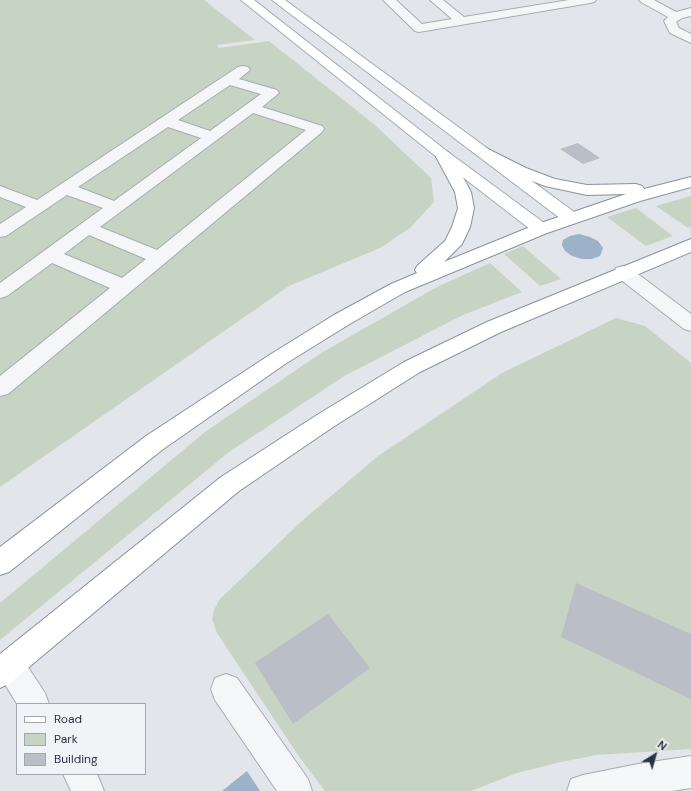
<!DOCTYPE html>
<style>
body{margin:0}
#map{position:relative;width:691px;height:791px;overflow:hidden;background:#e2e5ea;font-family:"DM Sans",sans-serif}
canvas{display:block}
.legend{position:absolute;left:16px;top:703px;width:130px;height:72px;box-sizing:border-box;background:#f1f4f7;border:1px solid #a1a6af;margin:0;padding:5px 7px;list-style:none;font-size:12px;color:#2a3242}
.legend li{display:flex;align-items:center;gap:8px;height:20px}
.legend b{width:20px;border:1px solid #a1a6af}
.north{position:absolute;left:635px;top:735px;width:40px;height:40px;-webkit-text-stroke:3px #f1f4f7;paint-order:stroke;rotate:37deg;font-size:11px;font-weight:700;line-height:16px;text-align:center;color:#2a3242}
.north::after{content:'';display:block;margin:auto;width:14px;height:18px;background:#2a3242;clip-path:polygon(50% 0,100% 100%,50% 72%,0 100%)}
</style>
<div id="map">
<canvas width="691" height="791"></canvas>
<ul class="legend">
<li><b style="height:5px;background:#fff"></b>Road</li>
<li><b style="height:11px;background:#c7d4c3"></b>Park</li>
<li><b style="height:11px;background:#b9bec7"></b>Building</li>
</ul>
<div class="north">N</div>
</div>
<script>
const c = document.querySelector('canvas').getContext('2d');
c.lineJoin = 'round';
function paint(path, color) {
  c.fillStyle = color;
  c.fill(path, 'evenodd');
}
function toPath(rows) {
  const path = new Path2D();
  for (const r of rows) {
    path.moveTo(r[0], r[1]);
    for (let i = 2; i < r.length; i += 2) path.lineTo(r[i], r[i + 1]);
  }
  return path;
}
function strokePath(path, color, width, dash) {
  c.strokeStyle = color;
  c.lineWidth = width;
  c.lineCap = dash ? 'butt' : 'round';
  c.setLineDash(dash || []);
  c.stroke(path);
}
paint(toPath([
 [0,0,204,0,255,40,217,45,219,48,269,41,375,125,431,178,434,202,410,228,380,248,289,286,0,487],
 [691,196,691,227,688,228,656,206],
 [636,208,673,236,646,246,607,217],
 [523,246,561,279,540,286,504,254],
 [490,263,522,292,463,315,346,375,229,452,0,640,0,603,205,432,321,353,437,287],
 [616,318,645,326,691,363,691,749,596,755,561,762,517,773,471,791,325,791,300,758,217,633,212,619,214,610,219,600,304,519,378,456,502,373]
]), '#c7d4c3');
paint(toPath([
 [579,234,590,237,598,241,603,248,600,256,592,259,582,259,572,256,565,251,562,245,563,240,570,236],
 [247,771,260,791,222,791]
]), '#9db1c9');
paint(toPath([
 [578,143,600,158,583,164,560,149],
 [576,583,691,634,691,699,561,637],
 [328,614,370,668,293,724,255,663]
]), '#b9bec7');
const minor = toPath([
 [383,0,396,0,422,24,452,19,430,0,443,0,464,17,569,0,596,0,594,2,590,3,419,32,415,31,383,0],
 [639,0,654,0,676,12,691,8,691,16,682,18,676,22,679,28,691,34,691,43,670,33,664,21,668,17,641,2,639,0],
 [243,66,248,67,250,70,239,79,277,90,279,93,262,107,322,126,324,129,322,132,8,394,0,396,0,376,110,288,52,263,7,296,0,298,0,283,103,208,67,195,6,236,0,237,0,224,26,207,0,197,0,186,37,200,238,67,243,66],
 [230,85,261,94,210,131,178,120,230,85],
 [253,113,306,130,157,250,100,227,253,113],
 [168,127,201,138,114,201,78,187,168,127],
 [89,235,146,259,122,278,64,254,89,235],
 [623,266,630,268,691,314,691,331,684,329,616,276,614,272,616,268,623,266],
 [10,650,20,655,45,693,49,704,17,704,0,676,0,655,10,650],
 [226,674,237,678,308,779,312,791,277,791,215,700,211,689,215,678,226,674],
 [691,756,691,788,672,791,567,791,571,779,583,775,638,764,691,756],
 [63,774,97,774,104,791,71,791,63,774]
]);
const major = toPath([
 [241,0,254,0,448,152,547,225,550,229,547,233,541,234,535,233,438,158,241,0],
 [272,0,285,0,577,214,580,218,577,222,571,223,565,222,272,0]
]);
const highway = toPath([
 [480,145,526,168,555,179,587,185,636,184,642,186,644,189,691,177,691,187,640,201,547,233,405,292,348,325,285,364,162,450,9,572,0,575,0,547,146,436,271,354,334,315,391,284,417,273,415,270,417,266,445,241,452,227,458,208,455,192,435,155,438,152,443,150,448,152,451,155,471,192,474,208,470,227,462,244,444,262,535,225,626,194,587,195,545,186,514,174,475,153,472,150,475,147,480,145],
 [691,239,691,252,501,332,420,372,333,427,239,491,10,683,0,688,0,654,221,477,317,415,404,362,487,322,691,239]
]);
strokePath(minor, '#a7acb4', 2);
strokePath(major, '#a1a9b5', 2);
strokePath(highway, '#8992a0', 2);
paint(minor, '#f4f6f8');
paint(major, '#fff');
paint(highway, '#fff');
</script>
